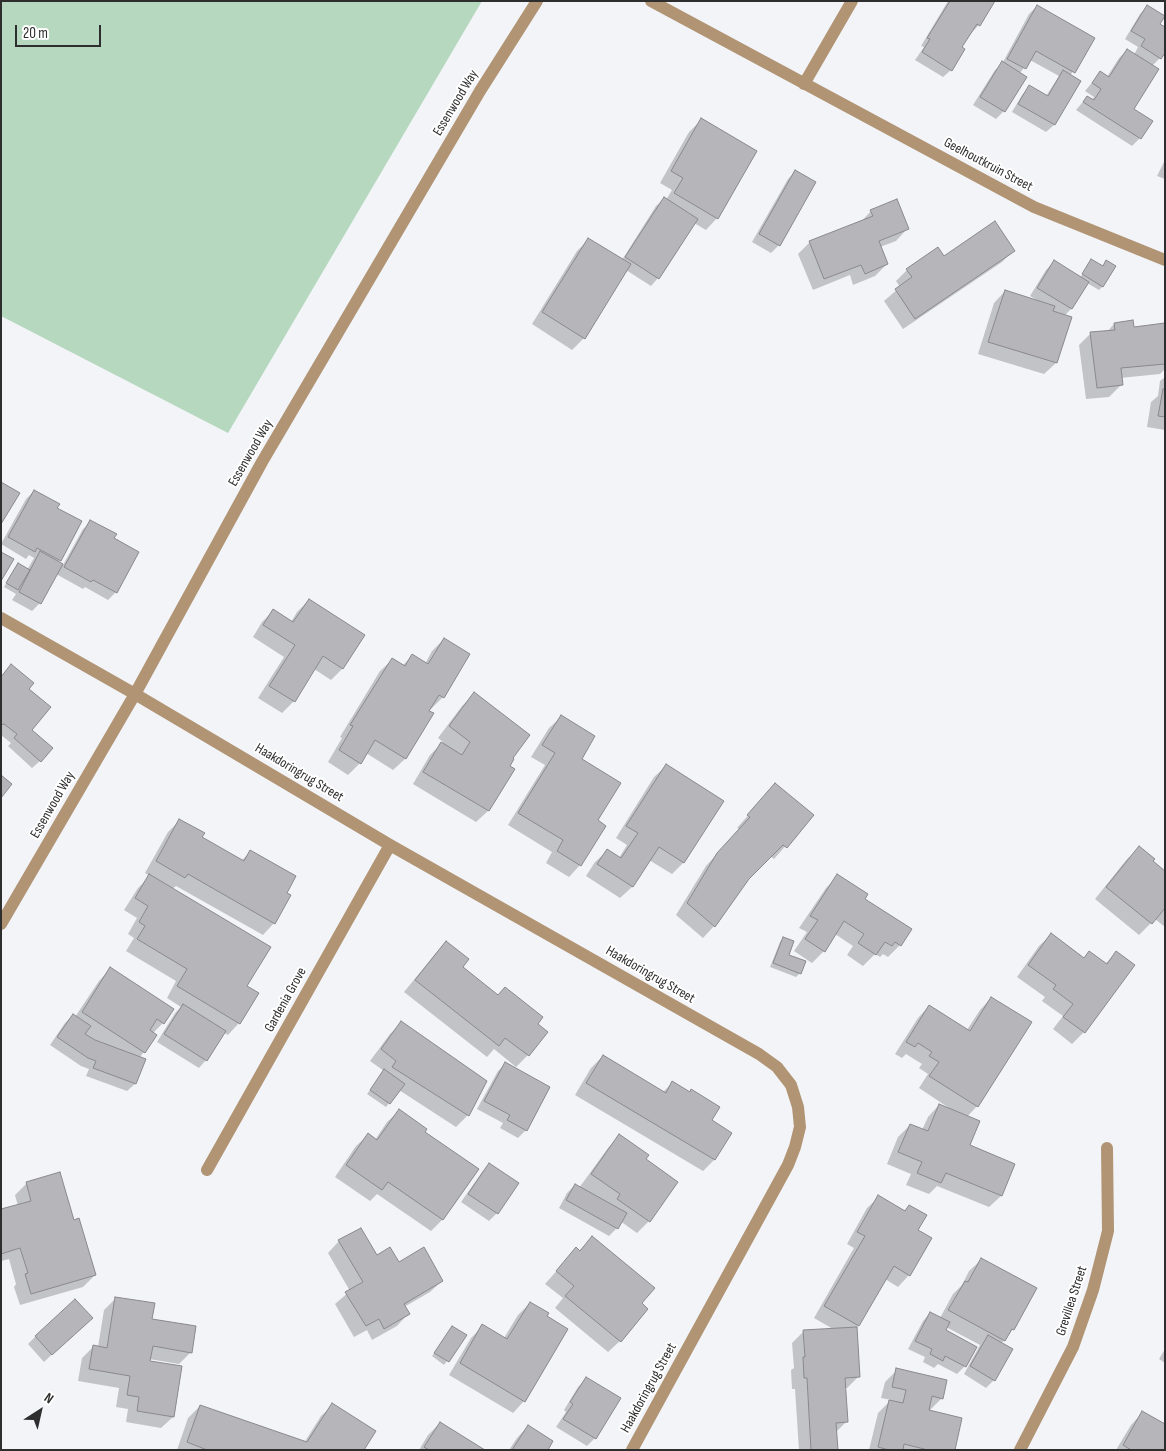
<!DOCTYPE html>
<style>
body{margin:0}
#map{position:relative;width:1166px;height:1451px;overflow:hidden;background:#f3f4f8;font-family:"Sofia Sans Condensed",sans-serif}
canvas{display:block}
.frame{position:absolute;inset:0;border:2px solid #2e2e2f;pointer-events:none}
.north{position:absolute;left:15px;top:1386px;width:50px;height:50px;-webkit-text-stroke:4px #fff;paint-order:stroke;rotate:35deg;font-size:14px;font-weight:700;line-height:20px;text-align:center;color:#2e2e2f}
.north::after{content:'';display:block;margin:auto;width:18px;height:22px;background:#2e2e2f;clip-path:polygon(50% 0,100% 100%,50% 72%,0 100%)}
.scale{position:absolute;left:15px;top:25px;width:86px;height:22px;box-sizing:border-box;border:2px solid #2e2e2f;border-top:0;padding-left:6px;font-size:15px;line-height:18px;white-space:nowrap;color:#2e2e2f;-webkit-text-stroke:4px #fff;paint-order:stroke}
</style>
<div id="map">
<canvas width="1166" height="1451"></canvas>
<div class="frame"></div>
<div class="north">N</div>
<div class="scale">20 m</div>
</div>
<script>
const c = document.querySelector('canvas').getContext('2d');
c.lineJoin = 'round';
function paint(path, color) {
  c.fillStyle = color;
  c.fill(path, 'evenodd');
}
function toPath(rows) {
  const path = new Path2D();
  for (const r of rows) {
    path.moveTo(r[0], r[1]);
    for (let i = 2; i < r.length; i += 2) path.lineTo(r[i], r[i + 1]);
  }
  return path;
}
function strokePath(path, color, width, dash) {
  c.strokeStyle = color;
  c.lineWidth = width;
  c.lineCap = dash ? 'butt' : 'round';
  c.setLineDash(dash || []);
  c.stroke(path);
}
function label(font, color, halo, rows, align = 'center') {
  c.font = font + ' "Sofia Sans Condensed",sans-serif';
  c.lineWidth = 4;
  c.setLineDash([]);
  c.textBaseline = 'middle';
  c.strokeStyle = halo;
  c.fillStyle = color;
  for (const [text, x, y, turn = 0] of rows) {
    c.save();
    c.translate(x, y);
    c.rotate((+turn || 0) * Math.PI / 180);
    c.textAlign = isNaN(turn) ? turn : align;
    if (halo) c.strokeText(text, 0, 0);
    c.fillText(text, 0, 0);
    c.restore();
  }
}
paint(toPath([
 [1,1,482,1,228,433,1,316]
]), '#b5d8be');
paint(toPath([
 [948,1,993,1,979,25,971,33,961,48,951,70,943,77,915,60,924,47,921,46],
 [1037,6,1093,39,1070,76,1079,81,1054,125,1046,132,1012,112,1022,95,1029,87,1046,96,1059,76,1030,60,1020,73,1025,77,1004,111,996,119,973,105,995,70,1002,64,1029,14],
 [1147,7,1158,24,1160,58,1152,66,1132,109,1140,138,1132,146,1076,110,1087,97,1092,100,1094,97,1085,91,1100,73,1107,77,1119,58,1127,50,1134,55,1138,47,1125,39,1140,14],
 [701,120,717,218,706,230,694,223,658,278,651,286,626,270,584,338,572,350,532,324,577,251,588,240,622,260,656,206,664,199,666,200,672,190,660,183,689,132],
 [1165,160,1165,179,1157,176],
 [795,172,779,245,771,253,752,242,788,179],
 [871,211,907,229,896,241,880,247,887,264,875,276,853,285,850,275,813,290,798,254,810,242,860,223],
 [1013,251,1002,262,903,329,884,301,900,287,896,281,907,270,943,257],
 [1106,261,1102,287,1099,290,1087,283,1071,309,1064,316,1056,363,1044,374,978,354,994,303,1005,291,1037,300,1030,296,1046,270,1054,262,1080,278,1088,264,1102,267],
 [1114,324,1133,329,1165,325,1165,369,1160,374,1120,378,1121,385,1109,397,1086,399,1079,345,1091,333,1107,332],
 [1165,377,1165,430,1147,427,1151,402,1158,396,1160,381],
 [34,491,56,509,60,560,57,562,63,565,83,529,91,522,113,539,116,592,108,600,85,587,83,589,56,574,40,603,32,611,12,600,16,594,4,587,18,564,27,570,34,558,29,555,26,559,1,544,26,499],
 [309,600,342,669,331,680,314,669,294,701,282,713,258,698,284,657,253,637,262,622,273,611,291,622,297,612],
 [444,639,443,697,431,709,430,708,428,711,432,714,405,759,393,770,366,753,360,763,348,775,328,762,342,738,340,737,380,671,392,660,402,666,412,656,425,664,432,651],
 [11,666,27,689,31,731,40,761,32,768,8,746,11,743,1,735,1,676],
 [474,694,511,758,508,766,513,769,488,811,476,822,413,784,430,755,443,742,438,738,462,706],
 [561,717,580,759,596,821,580,865,569,877,546,863,552,852,508,825,545,765,531,757,549,728],
 [666,766,684,862,672,874,649,860,632,887,620,898,586,876,595,862,607,851,619,858,627,845,616,838,654,777],
 [775,785,812,816,774,859,770,856,748,878,714,926,703,938,676,915,706,866,739,829,737,828],
 [180,820,201,838,241,861,250,852,285,893,274,923,263,935,176,886,172,889,246,986,239,1023,228,1035,223,1032,206,1060,199,1068,157,1042,175,1013,181,1007,167,998,176,981,126,951,134,938,128,934,137,918,124,910,138,888,150,876,145,873,168,832],
 [1139,848,1152,862,1165,872,1165,927,1155,919,1139,935,1095,899,1127,859],
 [838,876,864,900,910,930,900,945,888,957,883,954,880,957,875,954,863,966,847,955,853,946,835,934,824,951,812,963,794,951,807,932,799,928,826,888],
 [1051,935,1083,959,1090,952,1105,964,1116,953,1084,1032,1072,1044,1053,1029,1063,1016,1042,1001,1045,997,1017,977,1039,946],
 [783,938,788,956,800,973,796,977,770,967,780,942],
 [446,942,461,967,536,1024,528,1055,516,1067,494,1049,487,1057,404,992,435,954],
 [110,969,163,1023,153,1033,144,1052,139,1058,135,1084,127,1091,86,1076,89,1069,81,1066,50,1045,65,1023,73,1015,75,1017,99,981],
 [991,998,1030,1022,977,1106,967,1117,969,1145,1013,1165,1001,1196,989,1207,937,1186,929,1194,906,1185,911,1174,887,1164,898,1137,910,1125,922,1130,928,1117,939,1105,949,1109,949,1108,919,1088,928,1074,919,1068,922,1064,906,1054,902,1058,895,1054,918,1018,929,1006,967,1030,980,1010],
 [402,1022,468,1115,456,1127,399,1090,386,1107,367,1094,384,1071,370,1061,390,1034],
 [603,1056,663,1092,672,1083,710,1121,730,1133,714,1160,703,1171,575,1095,591,1068],
 [505,1064,526,1130,518,1138,500,1128,503,1123,477,1109,498,1071],
 [399,1111,423,1132,477,1169,442,1220,431,1231,377,1194,370,1201,335,1177,356,1146,368,1135,375,1140,387,1122],
 [619,1136,644,1160,676,1182,649,1221,637,1233,620,1221,617,1228,609,1236,559,1208,567,1193,575,1185,579,1188,608,1148],
 [489,1164,497,1213,489,1221,461,1202,482,1172],
 [27,1183,73,1221,95,1275,83,1287,20,1305,14,1287,16,1284,9,1259,1,1261,1,1211,18,1206,15,1195],
 [879,1197,904,1211,909,1206,917,1231,909,1275,898,1287,885,1279,856,1328,859,1376,847,1388,844,1388,847,1421,835,1433,836,1450,799,1450,795,1389,792,1389,791,1370,794,1368,792,1343,804,1331,833,1329,814,1318,854,1248,847,1244,867,1208],
 [592,1238,640,1303,620,1341,608,1352,555,1308,563,1298,545,1284,576,1249,579,1251],
 [339,1241,377,1256,442,1281,430,1292,404,1307,408,1314,397,1326,372,1340,367,1330,354,1337,335,1304,350,1291,328,1253],
 [981,1260,1013,1329,1001,1344,994,1380,986,1388,964,1374,980,1345,946,1327,944,1331,975,1347,965,1366,957,1374,938,1364,934,1368,923,1362,925,1357,908,1349,923,1321,930,1313,940,1318,953,1294,962,1285,969,1271],
 [116,1298,151,1320,191,1352,179,1364,149,1359,149,1362,173,1417,161,1428,126,1422,128,1409,116,1407,119,1388,78,1381,82,1358,93,1347,98,1347,104,1310],
 [530,1303,524,1401,513,1413,449,1375,471,1338,483,1326,504,1338,518,1315],
 [83,1325,44,1362,28,1344,36,1336],
 [452,1327,465,1336,444,1365,432,1356],
 [1165,1349,1165,1363,1159,1359],
 [897,1370,942,1398,929,1411,953,1450,869,1450,878,1413,891,1400,881,1398,885,1382],
 [586,1379,619,1399,595,1438,587,1446,556,1427,566,1412,564,1410,578,1387],
 [333,1405,363,1450,177,1450,188,1418,200,1406,304,1443,321,1416],
 [1142,1413,1165,1450,1116,1450,1131,1425],
 [440,1423,483,1450,419,1450,428,1435],
 [528,1426,546,1450,509,1450,517,1438]
]), '#0003');
const building = toPath([
 [950,1,995,1,980,26,977,24,962,47,965,49,952,71,922,52,930,39,927,38,950,1],
 [1037,5,1095,38,1075,73,1036,51,1026,69,1007,59,1037,5],
 [1147,5,1165,16,1160,24,1165,27,1165,53,1161,59,1141,46,1145,39,1131,31,1147,5],
 [1127,49,1159,69,1134,109,1153,121,1141,139,1083,102,1087,96,1094,100,1101,89,1092,83,1100,71,1109,77,1127,49],
 [1002,61,1027,77,1005,112,980,97,1002,61],
 [1063,70,1081,81,1055,125,1018,104,1029,85,1048,96,1063,70],
 [701,118,757,151,718,219,674,193,683,178,671,171,701,118],
 [795,170,816,182,780,246,759,234,795,170],
 [664,197,698,219,659,279,625,257,664,197],
 [897,199,909,229,879,241,888,264,865,274,861,265,824,279,809,241,873,216,870,210,897,199],
 [995,221,1015,251,915,319,895,289,912,277,906,269,938,247,944,256,995,221],
 [588,238,631,264,585,339,542,312,588,238],
 [1091,259,1103,266,1106,260,1116,266,1103,287,1082,274,1091,259],
 [1054,260,1089,282,1072,309,1037,288,1054,260],
 [1005,290,1055,306,1053,311,1072,317,1057,363,988,342,1005,290],
 [1133,320,1134,327,1165,323,1165,364,1121,368,1123,385,1097,388,1090,332,1115,330,1114,323,1133,320],
 [1163,389,1165,390,1165,417,1158,416,1163,389],
 [1,482,20,493,1,524,1,482],
 [34,490,60,504,57,508,82,521,61,561,37,548,35,552,8,537,34,490],
 [90,520,117,534,114,538,139,552,117,593,93,580,91,582,64,567,90,520],
 [40,551,63,564,41,604,19,592,40,551],
 [1,552,14,559,1,581,1,552],
 [18,563,30,570,18,590,6,583,18,563],
 [309,599,365,635,343,669,323,656,295,702,269,686,295,645,263,625,273,609,293,622,309,599],
 [444,638,470,654,444,698,439,695,429,711,434,713,406,759,375,740,361,764,339,750,353,726,350,725,392,658,405,666,412,654,428,664,444,638],
 [11,664,34,683,29,689,51,707,32,730,53,748,41,762,14,738,17,734,4,724,1,725,1,677,11,664],
 [474,692,530,735,513,758,514,759,510,766,515,769,489,811,423,772,441,742,462,755,470,742,449,726,474,692],
 [561,715,595,736,582,759,621,783,598,820,606,826,581,866,557,851,563,840,518,813,555,753,542,745,561,715],
 [666,764,724,801,684,863,659,847,633,887,597,864,607,849,621,858,638,833,626,826,666,764],
 [1,775,12,784,1,798,1,775],
 [775,783,814,815,787,848,783,845,749,879,715,927,687,903,717,853,750,817,747,815,775,783],
 [179,819,205,833,202,837,244,861,250,850,296,876,287,893,291,895,275,924,188,874,185,878,156,861,179,819],
 [1139,846,1155,859,1153,861,1165,871,1165,908,1152,924,1106,887,1139,846],
 [149,874,271,947,247,986,259,993,240,1024,177,986,187,969,137,939,145,926,139,922,148,906,135,898,149,874],
 [837,874,868,894,865,899,912,929,901,946,895,942,892,946,885,942,876,955,858,943,864,934,844,921,825,952,805,939,818,920,810,916,837,874],
 [1051,933,1084,958,1089,951,1107,964,1116,951,1135,965,1085,1033,1063,1017,1073,1004,1053,989,1056,985,1028,965,1051,933],
 [783,937,794,941,789,955,806,961,801,974,773,963,783,937],
 [446,941,469,959,463,967,498,995,505,987,543,1017,538,1024,548,1032,529,1056,505,1038,499,1046,415,980,446,941],
 [110,967,174,1009,164,1024,157,1019,150,1030,157,1035,145,1053,82,1012,110,967],
 [991,997,1032,1022,978,1107,929,1076,939,1062,929,1056,932,1052,918,1043,915,1047,906,1042,929,1005,970,1031,991,997],
 [183,1004,226,1031,207,1061,164,1034,183,1004],
 [73,1014,91,1026,85,1034,95,1040,146,1059,136,1084,93,1068,96,1061,88,1058,57,1037,73,1014],
 [401,1021,487,1081,469,1116,392,1067,396,1061,381,1049,401,1021],
 [603,1055,666,1093,672,1081,690,1092,691,1089,720,1107,712,1120,732,1133,715,1160,586,1083,603,1055],
 [505,1062,550,1087,527,1131,507,1120,510,1115,484,1101,505,1062],
 [384,1069,405,1084,390,1104,370,1090,384,1069],
 [939,1104,980,1121,970,1145,1015,1164,1002,1196,946,1173,941,1183,917,1173,922,1162,898,1152,910,1124,928,1131,939,1104],
 [399,1109,427,1129,425,1132,479,1169,443,1220,388,1182,382,1190,346,1165,368,1133,377,1140,399,1109],
 [619,1134,649,1155,646,1159,678,1182,650,1222,617,1199,620,1194,591,1174,619,1134],
 [489,1163,519,1183,498,1214,468,1194,489,1163],
 [60,1172,74,1220,79,1218,96,1275,31,1294,25,1274,28,1273,20,1248,1,1254,1,1209,31,1201,26,1182,60,1172],
 [575,1184,627,1213,618,1229,566,1200,575,1184],
 [878,1195,905,1211,909,1205,927,1215,918,1230,932,1238,910,1276,894,1266,859,1326,824,1306,865,1236,857,1232,878,1195],
 [361,1228,377,1255,390,1247,399,1262,424,1247,443,1281,404,1304,410,1314,384,1329,379,1319,366,1326,345,1292,363,1282,338,1240,361,1228],
 [592,1236,655,1288,642,1303,648,1309,621,1342,565,1296,574,1286,556,1271,576,1247,580,1251,592,1236],
 [981,1258,1037,1288,1014,1330,1012,1329,1005,1341,948,1310,965,1281,968,1282,981,1258],
 [115,1297,155,1303,152,1319,196,1326,192,1353,153,1346,150,1361,182,1366,174,1417,137,1411,139,1397,127,1395,130,1376,89,1369,93,1345,107,1348,115,1297],
 [75,1299,93,1318,52,1355,35,1336,75,1299],
 [530,1302,549,1313,547,1316,568,1329,525,1402,460,1363,482,1324,507,1339,530,1302],
 [930,1312,950,1322,946,1330,977,1347,966,1367,945,1356,943,1361,930,1354,932,1349,915,1341,930,1312],
 [452,1326,467,1335,449,1362,434,1353,452,1326],
 [857,1327,860,1377,845,1378,848,1422,836,1423,838,1450,811,1450,807,1378,804,1378,803,1357,805,1357,803,1330,857,1327],
 [988,1335,1013,1349,995,1381,970,1366,988,1335],
 [896,1368,947,1380,943,1399,932,1396,929,1410,962,1418,955,1450,928,1450,904,1444,903,1450,889,1450,878,1447,889,1400,903,1403,906,1390,892,1387,896,1368],
 [586,1377,621,1398,596,1439,563,1419,573,1404,570,1402,586,1377],
 [332,1403,376,1431,364,1450,207,1450,187,1442,200,1405,307,1442,332,1403],
 [1142,1411,1165,1424,1165,1450,1131,1450,1123,1445,1142,1411],
 [440,1422,485,1450,429,1450,424,1447,440,1422],
 [528,1425,553,1441,548,1450,512,1450,528,1425]
]);
paint(building, '#b6b6ba');
strokePath(building, '#89898c', 1);
strokePath(toPath([
 [651,1,1034,207,1165,260],
 [804,84,852,1],
 [1,618,135,694,390,845,759,1054,777,1067,791,1085,798,1107,800,1127,795,1147,788,1165,632,1450],
 [1,924,135,694,262,462,480,91,537,1],
 [207,1170,390,845],
 [1020,1450,1073,1347,1093,1290,1108,1231,1107,1148]
]), '#b09474', 12);
label('14px', '#2e2e2f', '#fff', [
 ["Essenwood Way",456,103,-59],
 ["Geelhoutkruin Street",988,165,28],
 ["Essenwood Way",251,453,-60],
 ["Haakdoringrug Street",299,773,31],
 ["Essenwood Way",53,805,-60],
 ["Haakdoringrug Street",650,975,30],
 ["Gardenia Grove",286,1000,-61],
 ["Grevillea Street",1072,1301,-72],
 ["Haakdoringrug Street",649,1388,-61]
]);
</script>
